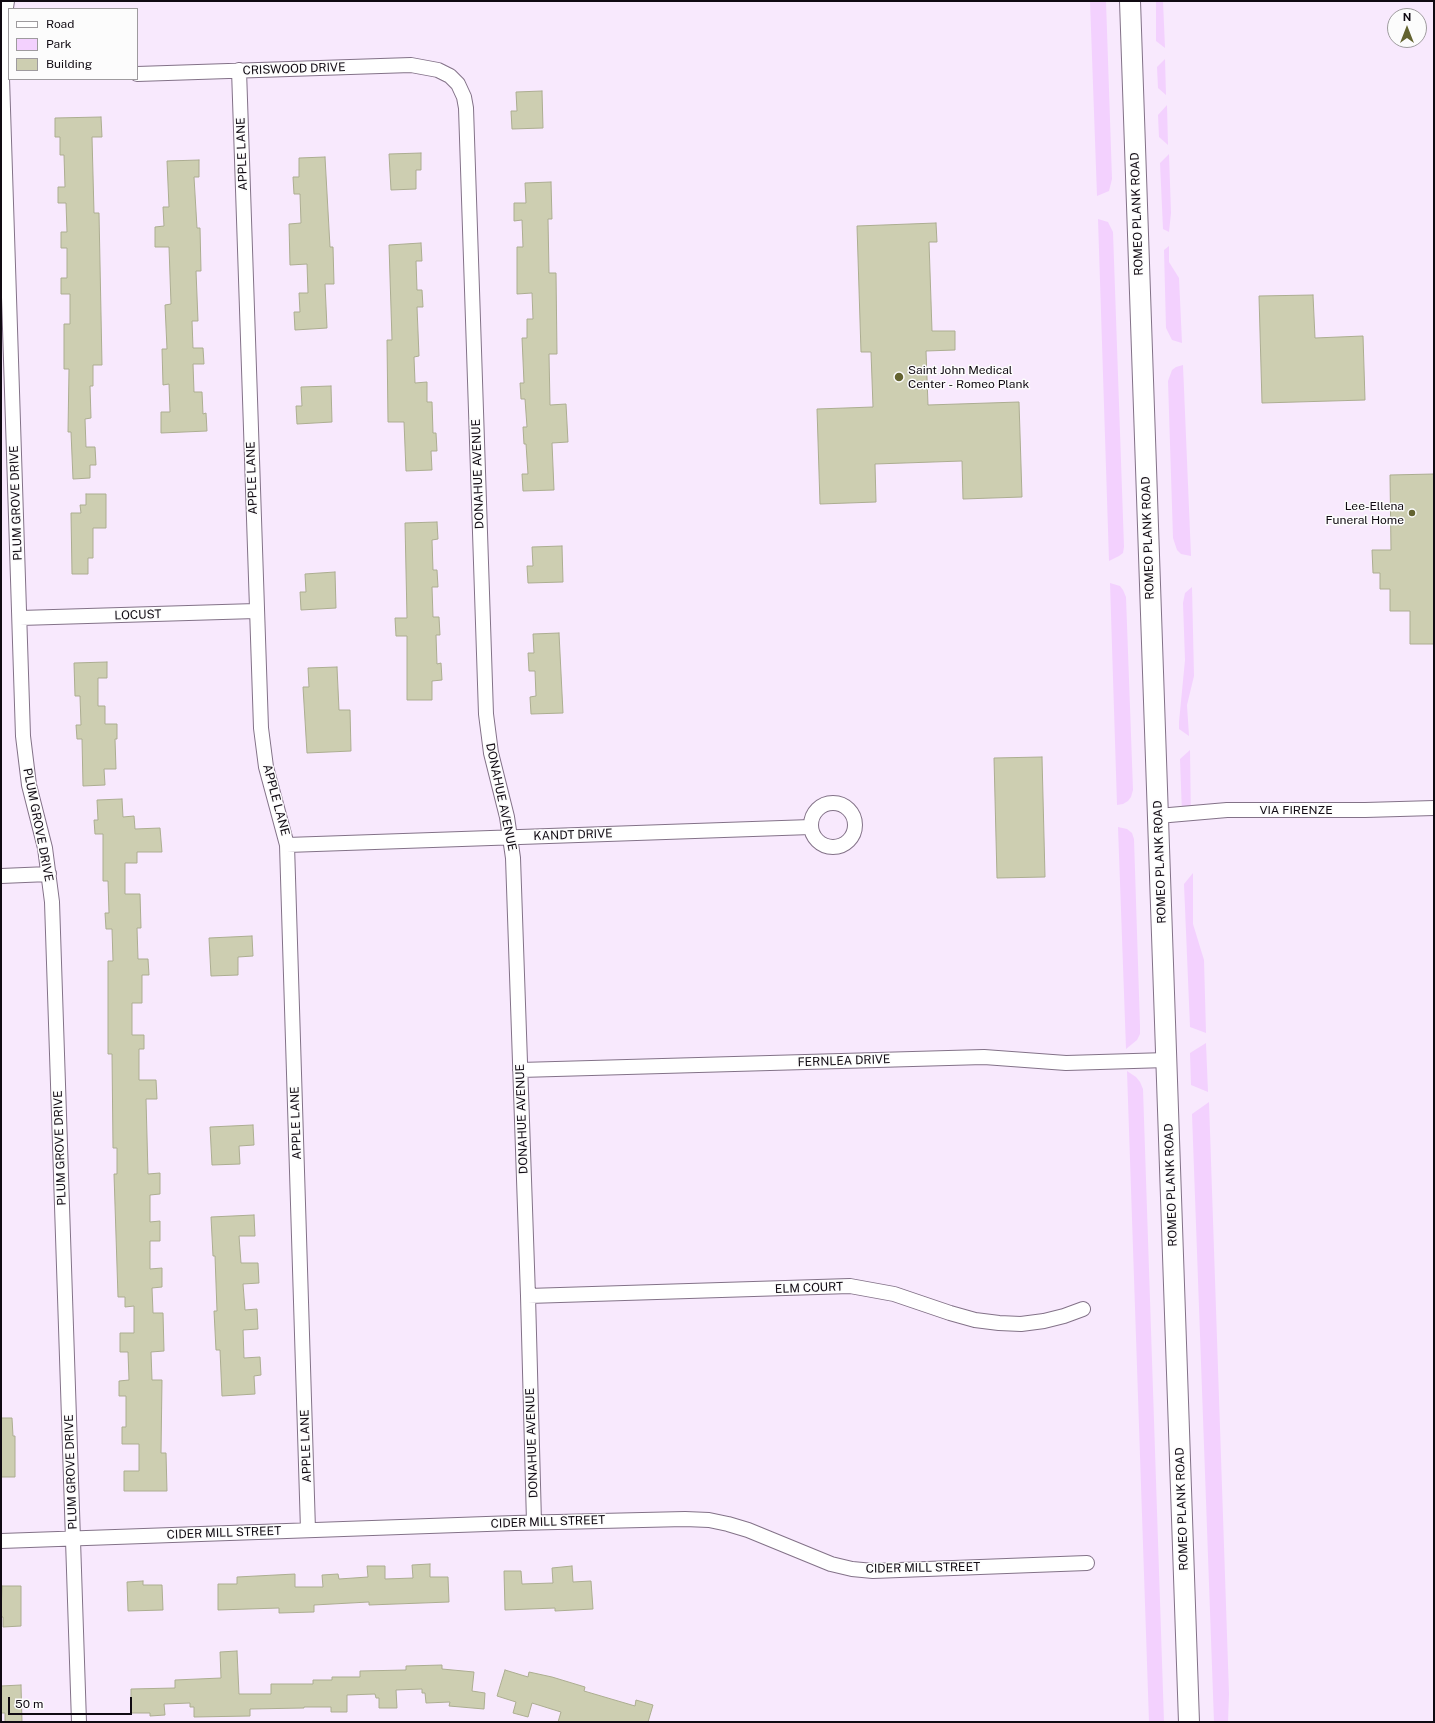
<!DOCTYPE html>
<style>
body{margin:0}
#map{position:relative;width:1435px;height:1723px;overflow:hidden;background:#f8e9fd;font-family:"Public Sans",sans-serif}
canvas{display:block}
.frame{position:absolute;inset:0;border:2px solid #100a12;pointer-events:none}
.legend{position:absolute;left:8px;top:8px;width:130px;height:72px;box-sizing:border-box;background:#fcfcfc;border:1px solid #9e9b9e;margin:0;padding:5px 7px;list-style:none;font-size:12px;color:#100a12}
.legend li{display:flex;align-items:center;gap:8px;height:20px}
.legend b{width:20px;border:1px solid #9e9b9e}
.north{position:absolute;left:1387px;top:8px;width:40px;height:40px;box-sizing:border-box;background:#fcfcfc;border:1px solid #9e9b9e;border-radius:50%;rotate:0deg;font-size:11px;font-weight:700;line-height:16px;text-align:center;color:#100a12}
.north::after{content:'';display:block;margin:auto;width:14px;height:18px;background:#636330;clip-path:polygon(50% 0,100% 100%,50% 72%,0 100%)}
.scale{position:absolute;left:8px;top:1697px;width:124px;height:18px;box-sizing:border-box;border:2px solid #100a12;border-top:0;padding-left:5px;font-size:12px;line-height:14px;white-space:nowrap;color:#100a12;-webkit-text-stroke:3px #fcfcfc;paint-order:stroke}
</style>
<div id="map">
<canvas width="1435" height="1723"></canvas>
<div class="frame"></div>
<ul class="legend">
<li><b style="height:5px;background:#fff"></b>Road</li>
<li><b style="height:11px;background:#f3d1fe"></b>Park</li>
<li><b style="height:11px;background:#cdceb1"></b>Building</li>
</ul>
<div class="north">N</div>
<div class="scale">50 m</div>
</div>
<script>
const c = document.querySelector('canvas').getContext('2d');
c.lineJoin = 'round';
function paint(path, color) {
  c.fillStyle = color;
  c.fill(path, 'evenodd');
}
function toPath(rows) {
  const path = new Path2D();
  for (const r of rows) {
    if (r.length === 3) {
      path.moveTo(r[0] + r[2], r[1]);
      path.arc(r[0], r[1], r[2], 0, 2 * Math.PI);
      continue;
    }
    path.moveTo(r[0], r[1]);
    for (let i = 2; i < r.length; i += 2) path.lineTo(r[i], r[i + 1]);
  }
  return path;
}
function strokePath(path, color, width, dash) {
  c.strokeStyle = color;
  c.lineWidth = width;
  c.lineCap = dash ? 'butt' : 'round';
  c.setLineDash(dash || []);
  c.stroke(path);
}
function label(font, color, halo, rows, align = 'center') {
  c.font = font + ' "Public Sans",sans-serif';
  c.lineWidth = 3;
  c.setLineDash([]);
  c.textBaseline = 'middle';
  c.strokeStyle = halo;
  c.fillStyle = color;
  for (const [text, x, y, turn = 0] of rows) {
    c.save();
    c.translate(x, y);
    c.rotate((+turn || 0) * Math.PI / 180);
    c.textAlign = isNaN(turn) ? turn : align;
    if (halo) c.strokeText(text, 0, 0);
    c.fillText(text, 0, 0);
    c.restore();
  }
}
paint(toPath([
 [1090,1,1106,1,1112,179,1109,191,1097,196],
 [1156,1,1163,1,1165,48,1156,41],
 [1165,59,1166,95,1158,88,1157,67],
 [1167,105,1168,145,1159,137,1158,115],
 [1169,154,1171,213,1169,232,1163,229,1160,163],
 [1098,219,1108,222,1113,232,1124,547,1123,553,1119,556,1109,561],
 [1169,246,1169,262,1179,278,1182,343,1172,340,1166,328,1164,250],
 [1183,365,1191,556,1181,554,1177,550,1173,538,1168,381,1172,370,1176,367],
 [1110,583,1120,586,1123,590,1126,597,1133,790,1131,797,1128,801,1123,804,1117,805],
 [1192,587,1194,676,1187,705,1189,736,1179,729,1179,722,1185,660,1183,603,1185,593],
 [1190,750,1191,821,1182,814,1180,759],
 [1118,827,1127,829,1132,833,1134,839,1140,1026,1140,1034,1137,1040,1126,1049],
 [1193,873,1193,924,1204,960,1206,1033,1190,1027,1184,884],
 [1206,1043,1208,1092,1191,1085,1190,1053],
 [1127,1071,1136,1077,1140,1082,1143,1089,1164,1722,1149,1722],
 [1209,1102,1229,1694,1228,1722,1214,1722,1192,1114]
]), '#f3d1fe');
const building = toPath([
 [542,91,543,128,512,129,511,111,517,111,516,92,542,91],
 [101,117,102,137,92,137,94,213,99,213,102,365,93,365,93,386,90,386,91,418,85,419,86,447,95,447,96,465,90,465,90,478,73,479,71,432,68,432,69,369,64,369,64,324,70,324,70,294,61,294,61,278,67,278,67,248,61,248,61,232,67,232,66,203,58,203,58,187,65,187,64,155,60,155,60,137,55,137,55,118,101,117],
 [421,153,421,170,416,170,416,189,391,190,389,154,421,153],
 [325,157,330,247,333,247,334,284,325,284,327,328,295,330,294,312,300,312,299,293,308,293,307,264,290,265,289,224,301,223,300,194,294,194,293,177,299,177,299,158,325,157],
 [199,160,199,177,194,177,197,228,200,228,201,271,196,271,198,321,192,321,193,348,203,348,204,364,193,364,194,392,202,392,203,414,206,413,207,431,161,433,161,412,170,412,169,384,163,385,162,349,167,349,165,305,171,304,169,247,155,247,155,227,164,226,163,207,169,207,167,161,199,160],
 [551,182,552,219,548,219,549,273,556,273,557,354,549,354,550,405,566,404,568,442,552,443,554,490,523,491,522,474,528,474,526,444,524,444,523,427,527,427,525,399,521,399,520,383,524,383,522,338,527,338,527,319,533,319,532,293,517,294,517,247,523,247,522,220,514,221,514,203,526,203,525,183,551,182],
 [936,223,937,242,929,242,932,331,955,331,955,350,926,351,928,405,1019,402,1022,497,963,499,962,461,875,464,876,502,820,504,817,409,873,407,871,352,861,352,857,226,936,223],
 [421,243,422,261,416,261,417,290,422,290,423,307,417,307,419,356,414,357,415,383,427,382,427,402,432,402,433,433,436,433,437,451,431,451,432,470,406,471,404,422,388,422,387,340,392,340,389,245,421,243],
 [1313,295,1315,338,1363,336,1365,400,1262,403,1259,296,1313,295],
 [331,386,332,422,297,424,296,406,302,406,301,387,331,386],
 [1434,474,1434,644,1410,644,1410,611,1390,611,1390,589,1380,589,1380,573,1373,573,1372,550,1391,550,1390,475,1434,474],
 [86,494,106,494,106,528,93,528,93,558,88,558,88,574,72,574,71,513,81,513,80,505,86,505,86,494],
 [437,522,438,539,432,540,433,570,437,570,438,587,432,587,433,617,439,617,440,635,436,635,437,664,441,663,442,680,432,681,432,700,407,700,407,636,396,636,395,618,407,618,405,523,437,522],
 [562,546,563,582,528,583,527,566,533,566,532,547,562,546],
 [335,572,336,608,301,610,300,592,306,592,305,574,335,572],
 [559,633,563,713,531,714,530,697,536,696,535,671,529,671,528,653,534,653,533,634,559,633],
 [107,662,107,678,98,678,98,706,105,706,105,724,117,724,117,739,115,739,116,769,104,769,105,785,83,786,82,739,77,739,76,725,81,725,80,696,75,696,74,663,107,662],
 [337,667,339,710,350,710,351,751,307,753,303,687,309,687,308,668,337,667],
 [1042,757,1045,877,997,878,994,758,1042,757],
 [122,799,123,817,134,816,135,829,160,828,162,852,137,852,137,863,125,863,125,894,140,894,141,928,137,928,138,959,148,959,149,975,142,975,142,1003,132,1003,132,1035,144,1035,144,1049,139,1049,139,1080,156,1080,157,1099,146,1099,148,1174,160,1173,160,1194,150,1195,150,1222,160,1221,160,1241,150,1241,150,1269,162,1268,162,1287,152,1288,153,1313,163,1313,164,1351,151,1352,152,1380,162,1380,161,1453,166,1453,167,1491,124,1491,124,1471,139,1471,139,1444,122,1444,122,1427,126,1427,126,1396,119,1396,119,1381,129,1380,128,1352,120,1352,120,1333,134,1333,134,1306,125,1307,125,1297,118,1297,114,1174,117,1174,117,1148,113,1148,112,1054,108,1054,108,961,113,961,112,929,106,929,105,913,109,913,108,881,103,881,103,834,95,834,94,820,98,820,97,800,122,799],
 [252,936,253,956,238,957,238,975,211,976,209,938,252,936],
 [253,1125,254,1145,239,1146,240,1164,212,1165,210,1127,253,1125],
 [254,1215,255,1236,239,1236,241,1263,258,1263,259,1283,243,1284,245,1310,257,1309,258,1329,243,1330,244,1358,260,1357,261,1375,254,1376,255,1394,222,1396,220,1350,216,1350,214,1311,217,1311,215,1256,213,1256,211,1217,254,1215],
 [1,1418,12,1418,13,1436,15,1436,15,1477,1,1477,1,1418],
 [430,1564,430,1577,448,1577,449,1602,369,1605,369,1602,314,1605,314,1612,279,1613,279,1608,218,1610,218,1584,237,1584,237,1577,295,1574,295,1587,323,1587,322,1575,338,1574,339,1579,368,1577,367,1566,385,1566,385,1579,413,1578,412,1565,430,1564],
 [572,1566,573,1582,591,1581,593,1609,555,1611,555,1608,505,1610,504,1571,521,1571,522,1584,553,1583,552,1568,572,1566],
 [143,1581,143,1585,162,1585,163,1610,128,1611,127,1582,143,1581],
 [2,1586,21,1586,21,1626,3,1627,3,1617,1,1617,2,1586],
 [237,1651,239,1694,271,1694,271,1684,313,1684,313,1680,332,1680,332,1677,360,1677,360,1671,406,1670,406,1666,442,1665,442,1669,474,1672,472,1691,485,1693,484,1709,449,1706,450,1702,426,1703,425,1693,422,1693,422,1689,396,1690,397,1708,379,1708,379,1698,376,1698,375,1694,347,1695,347,1712,331,1712,331,1707,304,1707,304,1708,250,1709,250,1716,194,1717,194,1707,190,1707,190,1703,164,1704,165,1715,150,1716,150,1713,131,1713,131,1689,175,1688,175,1680,221,1678,220,1652,237,1651],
 [505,1670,528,1677,529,1672,552,1677,585,1687,584,1691,635,1706,636,1700,653,1705,648,1722,558,1722,561,1712,532,1703,528,1717,513,1713,516,1702,497,1696,505,1670],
 [21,1685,22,1722,5,1722,5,1713,1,1713,1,1686,21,1685]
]);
paint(building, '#cdceb1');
strokePath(building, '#acad91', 1);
const minor = toPath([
 [7,1,3,27,2,78,23,736,29,785,45,848,52,902,79,1722],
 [239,70,261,728,266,767,287,845,308,1530],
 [137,74,411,65,438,70,450,76,458,84,464,97,466,108,486,714,491,753,507,817,513,858,528,1296,534,1522],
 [20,618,256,611],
 [833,825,22],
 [1158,816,1227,810,1365,810,1434,808],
 [287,845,811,827],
 [1,876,49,874],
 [520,1070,984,1057,1066,1063,1167,1060],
 [528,1296,850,1286,894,1294,950,1313,975,1320,999,1323,1021,1324,1044,1321,1064,1316,1083,1309],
 [1,1541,515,1523,685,1519,709,1520,728,1524,748,1530,831,1564,852,1569,873,1571,1087,1563]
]);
const secondary = toPath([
 [1130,1,1189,1722]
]);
strokePath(minor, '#837288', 16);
strokePath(secondary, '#837288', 22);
strokePath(minor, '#fff', 14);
strokePath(secondary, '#fff', 20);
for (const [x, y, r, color] of [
 [899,377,5,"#636330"],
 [1412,513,4,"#636330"]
]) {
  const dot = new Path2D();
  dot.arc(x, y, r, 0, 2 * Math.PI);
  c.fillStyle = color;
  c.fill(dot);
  strokePath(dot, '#fcfcfc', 1.5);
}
label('12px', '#100a12', '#fcfcfc', [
 ["CRISWOOD DRIVE",294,69,-2],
 ["APPLE LANE",242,154,-92],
 ["ROMEO PLANK ROAD",1137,214,-92],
 ["DONAHUE AVENUE",478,474,-92],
 ["APPLE LANE",252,478,-92],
 ["PLUM GROVE DRIVE",16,503,-92],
 ["ROMEO PLANK ROAD",1148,538,-92],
 ["LOCUST",138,615,-2],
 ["DONAHUE AVENUE",501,797,78],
 ["APPLE LANE",276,800,75],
 ["VIA FIRENZE",1296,810],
 ["PLUM GROVE DRIVE",38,825,79],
 ["KANDT DRIVE",573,835,-2],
 ["ROMEO PLANK ROAD",1160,862,-92],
 ["FERNLEA DRIVE",844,1061,-2],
 ["DONAHUE AVENUE",522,1119,-92],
 ["APPLE LANE",296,1123,-92],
 ["PLUM GROVE DRIVE",60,1148,-92],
 ["ROMEO PLANK ROAD",1171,1185,-92],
 ["ELM COURT",809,1288,-2],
 ["DONAHUE AVENUE",532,1443,-92],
 ["APPLE LANE",306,1446,-92],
 ["PLUM GROVE DRIVE",71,1472,-92],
 ["ROMEO PLANK ROAD",1182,1509,-92],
 ["CIDER MILL STREET",548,1522,-2],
 ["CIDER MILL STREET",224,1533,-2],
 ["CIDER MILL STREET",923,1568,-1]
]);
label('12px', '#100a12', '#fcfcfc', [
 ["Saint John Medical",908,370],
 ["Center - Romeo Plank",908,384],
 ["Lee-Ellena",1404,506,"right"],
 ["Funeral Home",1404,520,"right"]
], 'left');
</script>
